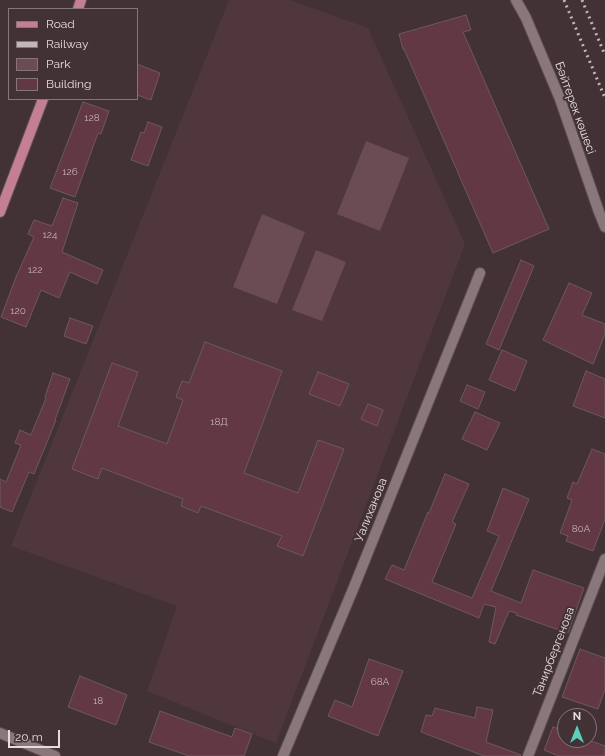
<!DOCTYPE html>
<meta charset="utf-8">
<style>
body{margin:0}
#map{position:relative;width:605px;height:756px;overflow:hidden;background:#423236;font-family:Raleway,sans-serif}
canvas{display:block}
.legend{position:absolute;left:8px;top:8px;width:130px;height:92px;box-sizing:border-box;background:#423236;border:1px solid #847679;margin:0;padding:5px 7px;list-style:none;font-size:12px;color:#e6dbdd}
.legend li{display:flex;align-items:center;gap:8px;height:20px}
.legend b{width:20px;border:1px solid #847679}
.north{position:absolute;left:557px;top:708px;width:40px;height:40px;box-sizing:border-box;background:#423236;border:1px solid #847679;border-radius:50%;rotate:0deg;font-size:11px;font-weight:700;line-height:16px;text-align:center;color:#e6dbdd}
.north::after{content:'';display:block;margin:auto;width:14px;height:18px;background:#5bcebc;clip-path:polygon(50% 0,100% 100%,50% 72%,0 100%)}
.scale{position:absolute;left:8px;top:730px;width:52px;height:18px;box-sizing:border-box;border:2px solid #e6dbdd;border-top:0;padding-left:5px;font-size:12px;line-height:14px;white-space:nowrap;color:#e6dbdd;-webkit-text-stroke:3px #423236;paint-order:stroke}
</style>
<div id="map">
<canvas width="605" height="756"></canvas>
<ul class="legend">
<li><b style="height:5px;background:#c57f93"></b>Road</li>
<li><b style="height:5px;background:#c2b6b8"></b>Railway</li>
<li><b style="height:11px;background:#6b4c54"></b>Park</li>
<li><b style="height:11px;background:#633845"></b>Building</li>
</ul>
<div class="north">N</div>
<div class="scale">20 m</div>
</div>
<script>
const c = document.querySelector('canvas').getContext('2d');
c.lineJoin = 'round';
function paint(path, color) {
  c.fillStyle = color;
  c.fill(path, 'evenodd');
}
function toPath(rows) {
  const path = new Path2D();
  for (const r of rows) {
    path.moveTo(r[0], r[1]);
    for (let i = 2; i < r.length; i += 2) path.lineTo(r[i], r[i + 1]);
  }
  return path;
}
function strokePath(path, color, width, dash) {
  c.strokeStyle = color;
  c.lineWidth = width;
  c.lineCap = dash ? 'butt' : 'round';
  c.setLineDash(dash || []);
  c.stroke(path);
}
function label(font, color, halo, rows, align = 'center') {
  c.font = font + ' Raleway,sans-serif';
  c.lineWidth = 4;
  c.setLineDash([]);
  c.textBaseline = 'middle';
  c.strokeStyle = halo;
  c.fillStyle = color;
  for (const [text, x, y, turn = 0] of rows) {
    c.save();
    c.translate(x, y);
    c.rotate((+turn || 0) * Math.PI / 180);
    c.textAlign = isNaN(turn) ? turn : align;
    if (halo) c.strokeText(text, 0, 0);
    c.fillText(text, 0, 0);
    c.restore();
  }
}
paint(toPath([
 [229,0,290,0,368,28,465,244,276,743,147,691,177,606,11,546]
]), '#4f373d');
paint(toPath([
 [366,141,409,158,380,231,337,214],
 [262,214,305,232,277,304,233,287],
 [316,250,346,262,322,321,292,310]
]), '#6b4c54');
const building = toPath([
 [466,15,471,30,463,32,549,229,493,253,404,49,403,49,399,34,466,15],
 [137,64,160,73,151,100,137,95,137,64],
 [83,102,109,111,101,134,98,133,75,197,50,188,83,102],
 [148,122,162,127,148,166,131,160,141,132,144,133,148,122],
 [63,198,78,203,62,252,103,270,97,284,70,272,59,298,41,290,26,327,1,317,16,277,34,237,28,234,34,220,52,226,63,198],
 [521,260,534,266,499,350,486,344,521,260],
 [569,283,592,293,582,315,605,324,605,334,593,364,543,340,569,283],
 [70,318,93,326,86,344,64,336,70,318],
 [205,342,282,371,244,473,298,493,318,440,344,449,303,556,277,546,282,536,201,506,198,513,181,506,183,499,102,468,98,479,72,469,112,363,138,372,118,426,167,444,183,400,176,397,182,381,189,383,205,342],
 [502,350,527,361,515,391,489,380,502,350],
 [586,371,605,379,605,418,573,406,586,371],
 [318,372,349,384,340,406,309,394,318,372],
 [53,373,70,379,55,420,56,420,34,474,29,472,12,512,0,507,0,479,6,482,21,445,15,443,20,430,31,435,46,398,45,397,53,373],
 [467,385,485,392,478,409,460,401,467,385],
 [368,404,383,410,377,426,361,419,368,404],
 [475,412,500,423,487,450,462,439,475,412],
 [592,449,605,454,605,519,593,551,566,541,568,536,560,533,572,500,567,498,573,482,577,484,592,449],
 [445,474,469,484,452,522,456,524,432,582,472,598,499,536,487,531,503,488,529,499,491,591,521,603,533,570,584,588,568,633,516,615,517,613,509,611,495,644,489,642,496,607,484,604,479,618,385,579,392,565,404,570,428,512,429,513,445,474],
 [580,649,605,658,605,689,598,709,562,697,580,649],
 [369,659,403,671,378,736,328,716,335,700,352,707,369,659],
 [80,676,127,695,116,725,68,707,80,676],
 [477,707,493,710,486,742,521,755,520,756,484,756,421,732,426,715,432,716,435,708,475,718,477,707],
 [160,711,232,737,235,728,252,734,244,756,189,756,149,742,160,711],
 [553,727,565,731,565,740,589,740,605,746,605,756,559,756,544,750,553,727]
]);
paint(building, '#633845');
strokePath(building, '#6b595e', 1);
const minor = toPath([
 [516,0,526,18,560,99,599,212,605,227],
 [0,733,55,756],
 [283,756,354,587,480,273],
 [528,756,605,559]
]);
const major = toPath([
 [78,9,81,0],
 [0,212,43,99]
]);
strokePath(minor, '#5d4f53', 12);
strokePath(major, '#5d4f53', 12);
strokePath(minor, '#8a777b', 10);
strokePath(major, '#c57f93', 10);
strokePath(toPath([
 [564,0,605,98],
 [582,0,605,55]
]), '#c2b6b8', 3, [2, 4]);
label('10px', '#c5b2b7', null, [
 ["128",92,118],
 ["126",70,172],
 ["124",50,235],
 ["122",35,270],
 ["120",18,311],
 ["18Д",219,422],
 ["80А",581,529],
 ["68А",380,682],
 ["18",98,701]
]);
label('12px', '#e6dbdd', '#423236', [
 ["Бәйтерек көшесі",575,108,70],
 ["Уалиханова",371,510,-68],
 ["Танирбергенова",554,652,-69]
]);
</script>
